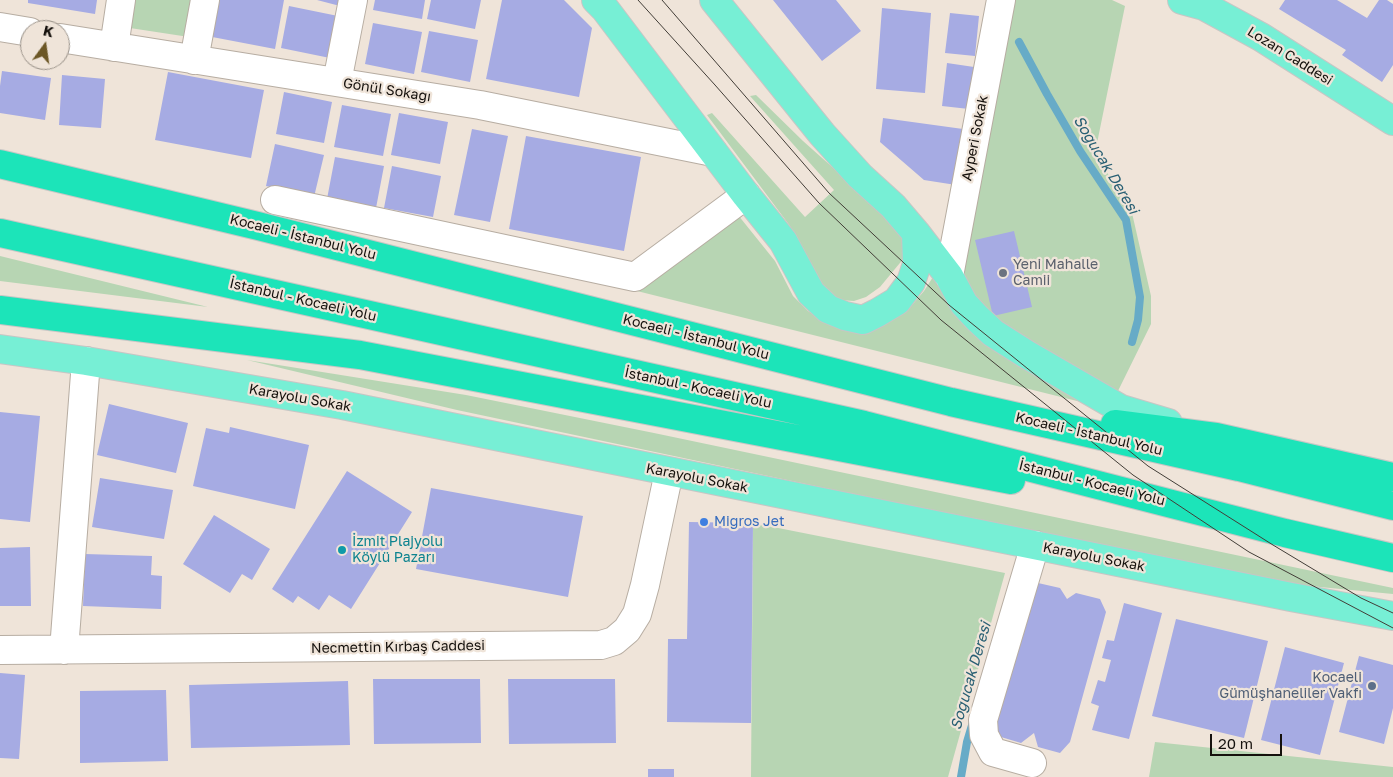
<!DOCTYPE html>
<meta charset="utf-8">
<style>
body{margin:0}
#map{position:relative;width:1393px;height:777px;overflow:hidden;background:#efe4d9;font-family:"Golos Text",sans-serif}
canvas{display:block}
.north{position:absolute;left:20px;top:20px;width:50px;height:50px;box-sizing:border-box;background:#efe4d9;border:1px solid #989087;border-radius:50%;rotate:14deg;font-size:14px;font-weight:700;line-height:20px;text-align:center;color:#15110d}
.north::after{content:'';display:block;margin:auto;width:18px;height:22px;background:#6c5726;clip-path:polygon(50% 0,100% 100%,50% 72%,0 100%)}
.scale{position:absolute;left:1210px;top:734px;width:72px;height:22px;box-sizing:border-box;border:2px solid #15110d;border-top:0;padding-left:6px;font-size:15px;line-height:18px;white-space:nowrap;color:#15110d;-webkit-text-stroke:4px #efe4d9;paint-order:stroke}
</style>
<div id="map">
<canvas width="1393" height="777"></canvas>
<div class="north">K</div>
<div class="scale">20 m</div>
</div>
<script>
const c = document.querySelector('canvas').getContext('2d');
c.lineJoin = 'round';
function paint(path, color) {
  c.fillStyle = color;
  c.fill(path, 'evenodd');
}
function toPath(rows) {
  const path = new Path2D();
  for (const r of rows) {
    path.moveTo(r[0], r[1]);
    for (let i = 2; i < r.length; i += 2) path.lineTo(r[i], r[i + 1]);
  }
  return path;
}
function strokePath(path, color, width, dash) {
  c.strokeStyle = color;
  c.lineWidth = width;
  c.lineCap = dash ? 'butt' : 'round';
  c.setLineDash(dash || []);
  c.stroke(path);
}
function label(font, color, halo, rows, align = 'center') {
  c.font = font + ' "Golos Text",sans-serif';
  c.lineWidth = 4.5;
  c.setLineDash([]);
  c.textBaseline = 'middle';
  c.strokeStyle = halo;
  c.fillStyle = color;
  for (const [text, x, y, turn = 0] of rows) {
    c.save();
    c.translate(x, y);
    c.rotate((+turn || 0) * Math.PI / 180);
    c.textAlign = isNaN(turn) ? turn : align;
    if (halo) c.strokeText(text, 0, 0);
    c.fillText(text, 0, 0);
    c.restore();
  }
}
paint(toPath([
 [134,0,195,0,189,37,130,28],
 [1009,0,1112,0,1125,6,1095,153,1132,213,1151,296,1151,324,1117,393,1035,349,973,303,960,271],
 [756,95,803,141,840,174,890,212,909,252,880,287,866,297,854,301,840,300,816,282,790,226,707,115,712,113,805,217,834,190,750,96],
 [738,215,775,261,793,296,808,311,829,324,870,329,898,317,913,304,924,291,933,277,1097,406,637,291],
 [0,256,208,307,0,281],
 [247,360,466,395,654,433,1393,588,1393,594,1268,582,457,410],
 [753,523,1005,573,948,777,751,777],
 [1155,742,1393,767,1393,777,1149,777]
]), '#b7d5b3');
strokePath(toPath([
 [1019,42,1047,94,1080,151,1126,220,1140,297,1138,320,1132,342],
 [961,777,967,742,973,722]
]), '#67abc7', 8);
paint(toPath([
 [28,0,97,0,95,14,28,3],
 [214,0,284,0,275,49,207,36],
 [317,0,342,0,340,6],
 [375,0,425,0,422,19,373,10],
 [431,0,481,0,475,29,427,19],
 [502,0,564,0,592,28,579,97,486,79],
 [773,0,836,0,861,31,822,61],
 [1285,0,1337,0,1367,18,1379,0,1387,0,1393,4,1393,65,1382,82,1342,55,1346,50,1279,9],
 [289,6,338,16,330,58,281,48],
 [882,8,931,13,925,93,876,89],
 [950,13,979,16,975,56,945,53],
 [373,23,422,32,414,74,365,64],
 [429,31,478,40,470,82,421,72],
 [947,63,974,67,969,109,942,106],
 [2,71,51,78,45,120,0,113,0,86],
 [168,72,264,90,251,158,155,140],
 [62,75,105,79,101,128,59,125],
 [284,92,332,102,324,143,276,134],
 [342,105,391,114,383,156,334,147],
 [399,113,448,122,440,164,391,155],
 [883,118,963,129,956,185,924,180,880,142],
 [472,129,508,136,490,222,454,215],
 [526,136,641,157,624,251,509,229],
 [275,144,324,155,314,197,266,186],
 [335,157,384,166,376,208,327,199],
 [392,166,441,176,433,217,384,208],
 [1014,231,1032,307,993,316,975,240],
 [109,404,188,423,176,473,97,455],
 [0,412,40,416,30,522,0,519],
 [230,427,309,445,295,509,193,486,206,428,229,433],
 [347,471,412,512,351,609,329,595,319,610,298,596,293,603,272,589],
 [100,478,173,490,164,539,92,527],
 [431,488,583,516,568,597,416,569],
 [214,515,270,549,252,580,242,574,230,593,183,564],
 [689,522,753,523,751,723,667,722,668,639,687,639],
 [30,547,31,606,0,606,0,548],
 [85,554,152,556,151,575,162,576,161,609,83,606],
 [1038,583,1060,588,1067,599,1076,593,1100,599,1106,612,1070,742,1060,753,1038,747,1034,733,1021,743,1001,737,991,719],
 [1124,603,1162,613,1129,739,1092,730,1099,706,1091,703,1098,680,1105,682,1111,660,1102,658,1107,640,1114,641],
 [1176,619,1268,641,1244,738,1152,716],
 [1285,647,1344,663,1320,755,1261,740],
 [1359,656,1393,665,1393,708,1384,744,1339,732],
 [0,673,25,675,19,759,0,758],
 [373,679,480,679,481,743,374,744],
 [508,679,615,679,616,743,509,744],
 [348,681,350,745,191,748,189,685],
 [166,690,168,761,80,763,80,691],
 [648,769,674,769,674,777,648,777]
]), '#a6abe3');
const minor = toPath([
 [0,27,30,32],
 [60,38,480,105,713,152],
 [114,47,121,0],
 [194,60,205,0],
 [337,82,353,0],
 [275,200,635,277,746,195],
 [949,276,1001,0],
 [0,650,601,645,614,641,627,630,637,614,645,585,669,472],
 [64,650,86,361],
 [1032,763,993,752,984,735,983,720,1035,545]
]);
const major = toPath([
 [596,0,605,9,746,195,783,241,811,293,828,309,845,316,863,320,877,313,897,301,911,282,917,264,916,233],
 [714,0,822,134,860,176,893,206,916,233,949,276,964,304,977,318,993,333,1026,354,1121,409,1168,423],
 [1182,0,1204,6,1261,37,1393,121],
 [0,349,86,361,342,405,1291,597,1393,616]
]);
const highway = toPath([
 [0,164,258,226,951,402,1239,467,1393,506],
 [0,233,864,425,1285,533,1393,558],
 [0,310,360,355,1011,480],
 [1115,424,1216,437,1393,477]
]);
strokePath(minor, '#b7ada2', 30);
strokePath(major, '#c7c6c5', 30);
strokePath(highway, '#c7c6c5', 30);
strokePath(minor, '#fff', 28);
strokePath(major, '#77efd5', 28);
strokePath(highway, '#1ce4b9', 28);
strokePath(toPath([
 [638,0,715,85,819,203,941,320,1133,475,1249,552,1393,628],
 [662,0,829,193,949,305,1148,466,1273,545,1361,598,1393,613]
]), '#423d37', 1);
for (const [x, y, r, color] of [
 [1003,273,5,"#6b7280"],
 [704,522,5,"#3f7fe0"],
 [342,550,5,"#0f9aa8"],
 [1372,686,5,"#5c6f8a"]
]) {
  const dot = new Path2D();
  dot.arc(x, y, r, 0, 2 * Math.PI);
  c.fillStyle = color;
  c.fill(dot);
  strokePath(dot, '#efe4d9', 2);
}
label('14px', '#15110d', '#efe4d9', [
 ["Lozan Caddesi",1290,56,32],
 ["Gönül Sokağı",387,90,9],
 ["Ayperi Sokak",975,138,-79],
 ["Kocaeli - İstanbul Yolu",303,237,14],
 ["İstanbul - Kocaeli Yolu",303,300,13],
 ["Kocaeli - İstanbul Yolu",696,337,14],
 ["İstanbul - Kocaeli Yolu",698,388,12],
 ["Karayolu Sokak",300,398,10],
 ["Kocaeli - İstanbul Yolu",1089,434,13],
 ["Karayolu Sokak",697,478,11],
 ["İstanbul - Kocaeli Yolu",1092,483,14],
 ["Karayolu Sokak",1094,557,11],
 ["Necmettin Kırbaş Caddesi",398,647,-1]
]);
label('14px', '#5b616d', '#efe4d9', [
 ["Yeni Mahalle",1013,265],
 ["Camii",1013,281]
], 'left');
label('14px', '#366cbe', '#efe4d9', [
 ["Migros Jet",714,522]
], 'left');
label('14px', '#0d838f', '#efe4d9', [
 ["İzmit Plajyolu",352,542],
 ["Köylü Pazarı",352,558]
], 'left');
label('14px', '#4e5e75', '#efe4d9', [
 ["Kocaeli",1362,678],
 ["Gümüşhaneliler Vakfı",1362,694]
], 'right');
label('italic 15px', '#285f73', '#efe4d9', [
 ["Soğucak Deresi",1106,165,59],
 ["Soğucak Deresi",971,676,-74]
]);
</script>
